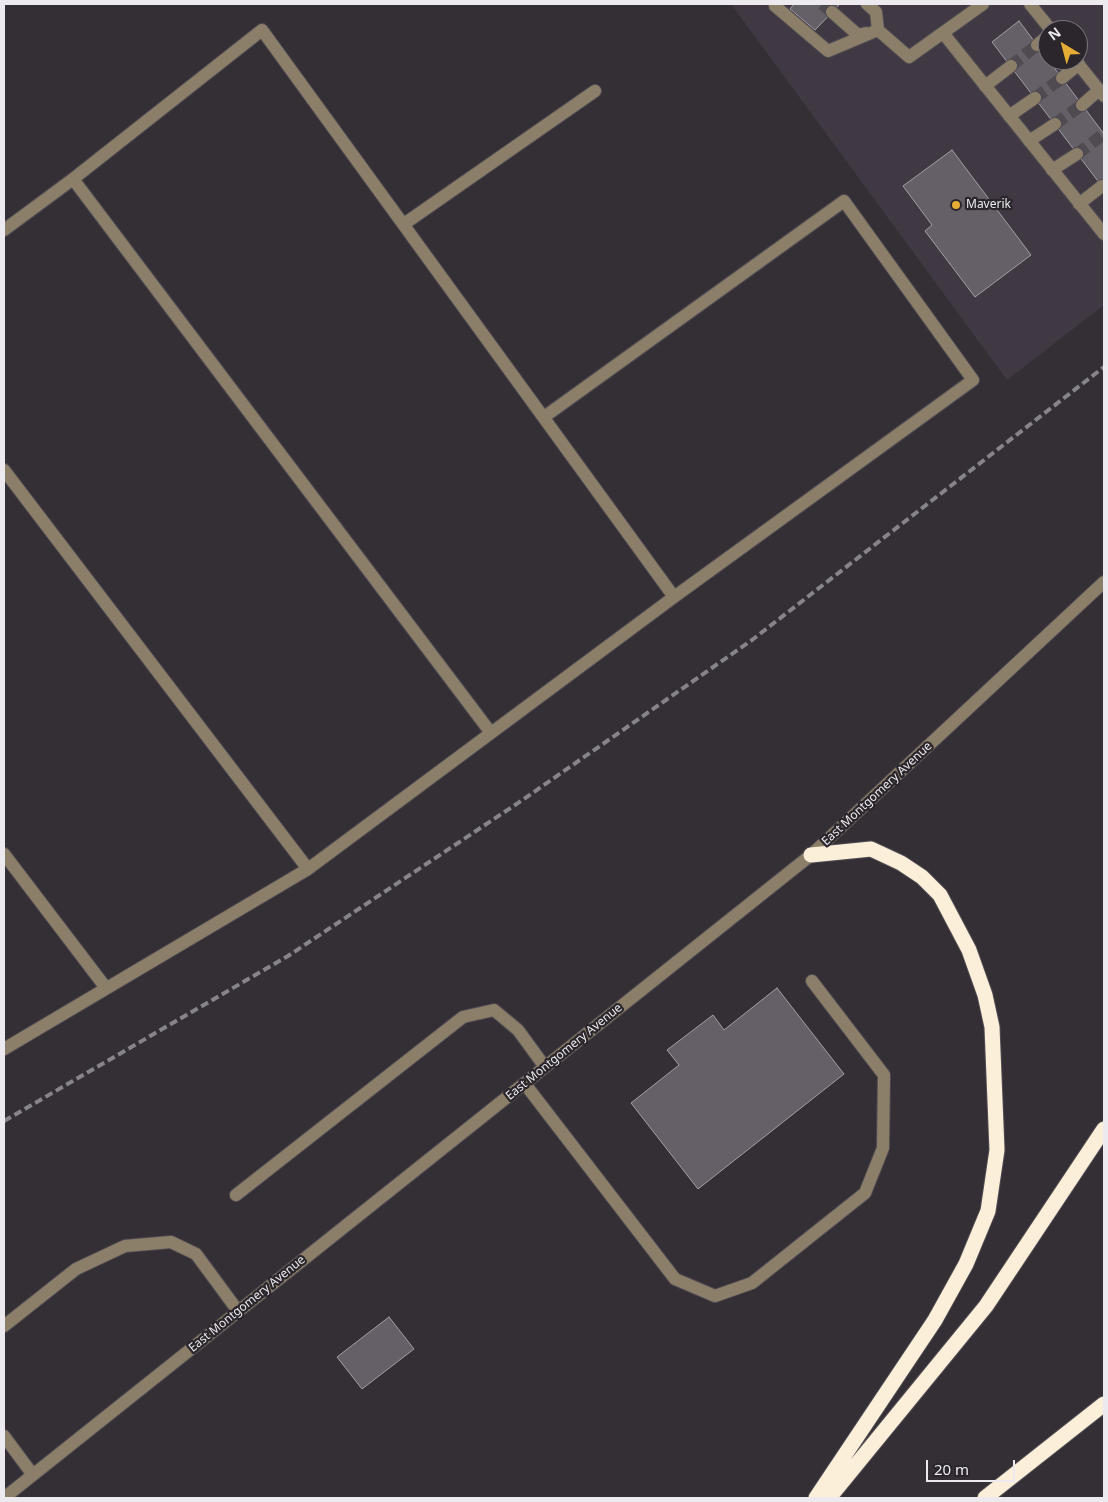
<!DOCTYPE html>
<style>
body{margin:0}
#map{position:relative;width:1108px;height:1502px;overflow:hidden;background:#342f35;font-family:"Noto Sans",sans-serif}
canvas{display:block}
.frame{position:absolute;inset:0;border:5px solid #eceaee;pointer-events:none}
.north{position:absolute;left:1038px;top:20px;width:50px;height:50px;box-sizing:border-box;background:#2a262b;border:1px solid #787479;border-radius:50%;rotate:323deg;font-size:14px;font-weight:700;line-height:20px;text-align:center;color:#eceaee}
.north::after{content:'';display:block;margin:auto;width:18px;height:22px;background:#e6ad36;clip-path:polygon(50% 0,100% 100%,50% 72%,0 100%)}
.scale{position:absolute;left:926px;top:1460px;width:89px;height:22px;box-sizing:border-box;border:2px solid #eceaee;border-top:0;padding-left:6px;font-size:15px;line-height:18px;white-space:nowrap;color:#eceaee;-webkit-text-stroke:4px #2a262b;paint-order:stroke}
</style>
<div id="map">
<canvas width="1108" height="1502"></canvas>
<div class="frame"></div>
<div class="north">N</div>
<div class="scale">20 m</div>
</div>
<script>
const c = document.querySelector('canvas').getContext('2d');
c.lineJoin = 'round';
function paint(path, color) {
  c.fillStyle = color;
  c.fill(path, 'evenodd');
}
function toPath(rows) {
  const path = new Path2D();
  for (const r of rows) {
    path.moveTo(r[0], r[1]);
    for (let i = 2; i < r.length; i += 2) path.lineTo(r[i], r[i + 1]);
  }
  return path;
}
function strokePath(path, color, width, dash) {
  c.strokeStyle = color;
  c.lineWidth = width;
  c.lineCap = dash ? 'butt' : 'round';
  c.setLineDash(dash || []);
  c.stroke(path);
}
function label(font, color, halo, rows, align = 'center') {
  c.font = font + ' "Noto Sans",sans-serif';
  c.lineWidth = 4.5;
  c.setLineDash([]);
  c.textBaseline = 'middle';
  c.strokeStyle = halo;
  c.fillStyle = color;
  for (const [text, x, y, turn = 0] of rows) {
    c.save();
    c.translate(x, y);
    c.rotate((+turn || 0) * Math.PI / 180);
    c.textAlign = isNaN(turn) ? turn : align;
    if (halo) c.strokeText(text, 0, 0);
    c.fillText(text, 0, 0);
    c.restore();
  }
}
paint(toPath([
 [731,4,1103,4,1104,305,1007,380],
 [1048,30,1078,30,1078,60,1048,60]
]), '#403943');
const building = toPath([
 [794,4,840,4,815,30,790,9,794,4],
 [1019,21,1104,134,1104,189,992,42,1019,21],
 [952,150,1031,255,975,297,925,231,932,225,903,186,952,150],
 [777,988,844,1074,698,1189,631,1103,679,1065,667,1050,713,1015,724,1030,777,988],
 [389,1317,414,1349,362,1389,337,1357,389,1317]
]);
paint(building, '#656067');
strokePath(building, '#a39ea5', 1);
strokePath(toPath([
 [822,4,832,12],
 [1011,66,1037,45],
 [1035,98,1062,78],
 [1055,124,1082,105],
 [1077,154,1104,134]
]), '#504b51', 12, [12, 6]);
const minor = toPath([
 [775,4,775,6,828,51,878,30],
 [867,4,876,12,878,30,909,57,983,4],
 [1030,4,1051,30],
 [832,12,858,35,866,33],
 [943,33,1104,234],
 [1037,45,1048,36],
 [1075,60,1104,96],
 [1062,78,1079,64],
 [985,86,1011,66],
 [1082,105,1099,90],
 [1009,116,1035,98],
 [1029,141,1055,124],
 [1052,170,1077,154],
 [73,179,491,733],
 [1079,204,1102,186],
 [404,224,595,91],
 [4,230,73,179,262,30,674,597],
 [4,470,308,869],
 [4,854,106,988],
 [4,1049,308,869,674,597,973,380,844,201,544,417],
 [525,1084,675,1279,715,1296,752,1283,865,1193,883,1148,884,1075,812,981],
 [236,1195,463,1017,494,1010,518,1030,545,1067],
 [4,1326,76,1269,125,1246,171,1242,196,1254,238,1311],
 [4,1436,33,1475],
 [4,1498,811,855,1104,582]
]);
const highway = toPath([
 [811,855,871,849,901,863,922,877,940,895,969,950,985,995,992,1027,997,1150,988,1211,966,1264,935,1320,816,1498],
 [829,1498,986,1306,1104,1129],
 [985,1498,1104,1404]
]);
strokePath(minor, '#514d53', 14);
strokePath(highway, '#514d53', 17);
strokePath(minor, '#8c7f69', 12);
strokePath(highway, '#fbefd9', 15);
strokePath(toPath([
 [4,1121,288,956,521,801,752,640,1104,367]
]), '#878489', 4, [8, 4]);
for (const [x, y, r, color] of [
 [956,205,5,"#e6ad36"]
]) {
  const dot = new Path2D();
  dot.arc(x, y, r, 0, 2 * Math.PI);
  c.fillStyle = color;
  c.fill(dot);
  strokePath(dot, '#2a262b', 2);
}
label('12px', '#eceaee', '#2a262b', [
 ["Maverik",966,205]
], 'left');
label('12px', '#eceaee', '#2a262b', [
 ["East Montgomery Avenue",877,794,-43],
 ["East Montgomery Avenue",564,1052,-39],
 ["East Montgomery Avenue",247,1304,-39]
]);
</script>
